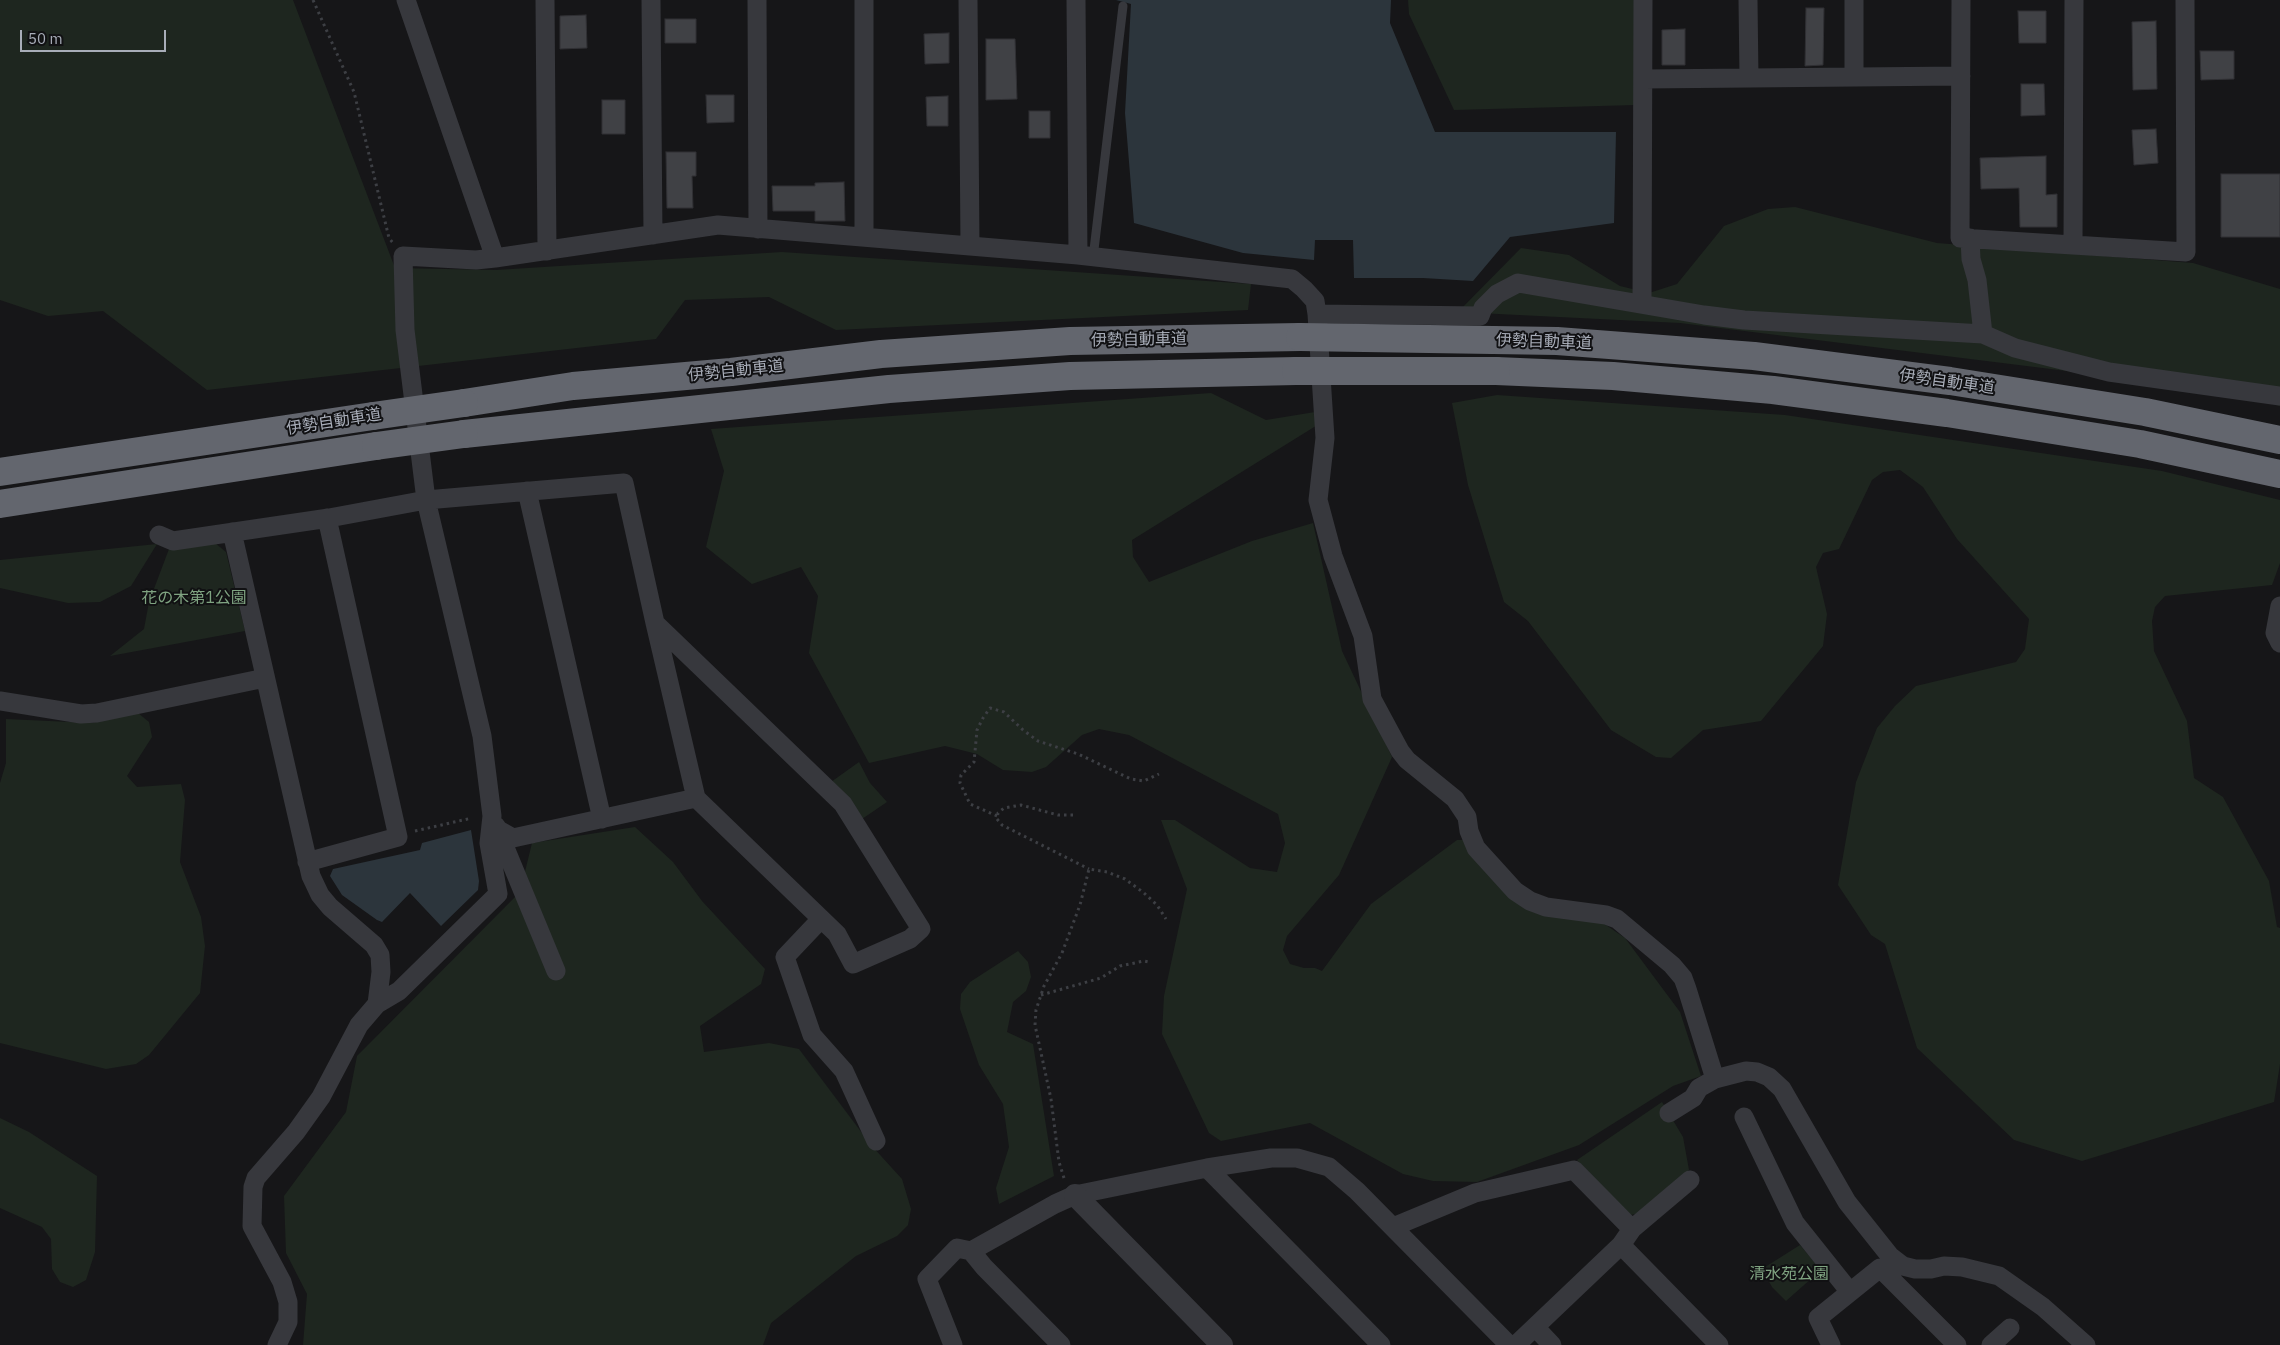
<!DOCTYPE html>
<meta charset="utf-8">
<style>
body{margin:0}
#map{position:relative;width:2280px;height:1345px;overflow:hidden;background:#161618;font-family:"IBM Plex Sans",sans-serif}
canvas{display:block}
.scale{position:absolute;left:20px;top:30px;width:146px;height:22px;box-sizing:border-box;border:2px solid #a8adb8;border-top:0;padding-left:6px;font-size:15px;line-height:18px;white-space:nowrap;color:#a8adb8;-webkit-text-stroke:4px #111113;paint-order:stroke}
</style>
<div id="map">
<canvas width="2280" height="1345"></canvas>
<div class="scale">50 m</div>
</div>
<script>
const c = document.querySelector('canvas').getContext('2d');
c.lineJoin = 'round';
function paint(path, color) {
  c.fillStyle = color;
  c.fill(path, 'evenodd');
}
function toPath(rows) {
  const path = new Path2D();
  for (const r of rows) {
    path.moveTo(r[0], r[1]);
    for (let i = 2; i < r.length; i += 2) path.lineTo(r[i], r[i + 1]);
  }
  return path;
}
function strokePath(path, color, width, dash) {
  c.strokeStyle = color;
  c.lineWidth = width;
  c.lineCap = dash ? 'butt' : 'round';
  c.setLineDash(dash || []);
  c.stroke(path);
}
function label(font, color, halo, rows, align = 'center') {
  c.font = font + ' "IBM Plex Sans","Noto Sans JP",sans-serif';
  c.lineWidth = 4;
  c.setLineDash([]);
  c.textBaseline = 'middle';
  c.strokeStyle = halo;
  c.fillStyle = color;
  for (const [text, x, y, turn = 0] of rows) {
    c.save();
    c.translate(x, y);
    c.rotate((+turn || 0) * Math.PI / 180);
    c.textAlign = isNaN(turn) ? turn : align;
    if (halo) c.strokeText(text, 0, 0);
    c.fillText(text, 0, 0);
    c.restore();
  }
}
paint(toPath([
 [0,0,293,0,395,268,496,270,782,252,1251,284,1248,310,836,330,769,297,685,300,656,339,207,390,103,311,48,316,0,300],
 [1408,0,1634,0,1636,105,1454,110,1409,14],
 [1795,207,1937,243,2193,263,2280,289,2280,406,2220,390,1680,323,1458,312,1521,248,1569,255,1620,286,1649,293,1677,284,1724,226,1768,209],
 [1211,393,1266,420,1315,412,1319,424,1132,540,1133,557,1149,582,1252,541,1313,523,1342,651,1392,757,1339,875,1287,936,1283,950,1290,964,1304,968,1315,968,1322,971,1371,904,1457,840,1464,840,1498,882,1600,921,1625,938,1680,1012,1701,1076,1673,1086,1579,1145,1477,1182,1433,1181,1403,1174,1310,1123,1221,1141,1209,1133,1162,1034,1164,996,1187,889,1161,820,1175,820,1250,868,1277,872,1285,843,1278,814,1129,735,1099,729,1082,735,1046,767,1032,772,1003,770,977,754,945,746,869,763,809,653,818,596,801,567,752,584,706,547,724,471,711,429],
 [1497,395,1785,415,2162,471,2280,500,2280,563,2272,585,2165,596,2155,607,2152,621,2154,651,2187,721,2194,778,2223,797,2269,881,2277,927,2280,928,2280,1064,2274,1102,2082,1161,2014,1140,1917,1048,1885,944,1871,935,1838,885,1856,782,1877,728,1895,706,1916,686,2016,662,2025,649,2029,619,1957,539,1923,487,1900,470,1883,472,1872,480,1839,549,1823,553,1816,567,1827,614,1823,646,1761,721,1703,730,1671,758,1656,757,1611,730,1528,621,1504,602,1468,485,1452,403],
 [215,543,226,552,245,631,110,656,144,629,149,602,169,549],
 [157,544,131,586,100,602,68,603,0,588,0,560],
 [138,713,149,722,152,737,127,776,137,787,181,784,185,800,180,862,201,917,205,946,200,993,149,1055,136,1064,106,1069,0,1043,0,783,6,763,6,719,92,723],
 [859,762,870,783,887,802,862,819,831,782],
 [635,827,673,862,702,901,765,969,761,984,700,1026,704,1052,769,1043,799,1049,871,1145,902,1179,911,1209,908,1225,897,1236,856,1256,771,1323,763,1345,303,1345,307,1294,286,1253,284,1196,346,1112,357,1056,520,892,532,843],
 [1018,951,1028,962,1031,977,1026,991,1013,1002,1007,1032,1033,1044,1054,1176,999,1204,996,1188,1009,1147,1003,1104,979,1065,960,1009,961,994,970,982],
 [1662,1102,1683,1137,1689,1170,1637,1214,1630,1215,1577,1160],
 [0,1118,29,1132,97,1176,95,1252,86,1280,73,1287,60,1282,52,1269,51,1239,42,1227,0,1208],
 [1800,1245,1821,1270,1786,1301,1772,1287,1762,1269]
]), '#1e261f');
paint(toPath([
 [1391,0,1390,23,1435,132,1616,132,1614,223,1510,237,1473,281,1423,278,1354,278,1353,240,1315,240,1314,260,1243,253,1134,223,1125,113,1131,4,1116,0],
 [471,830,479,881,478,890,441,926,410,893,382,922,377,920,342,895,330,876,333,869,420,850,422,843]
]), '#2c353c');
const building = toPath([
 [1806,8,1824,8,1823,65,1805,66,1806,8],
 [2018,11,2046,11,2046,43,2019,43,2018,11],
 [586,15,587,48,560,49,560,16,586,15],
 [665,19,696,19,696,43,665,43,665,19],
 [2156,21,2157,89,2133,90,2132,22,2156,21],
 [1685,29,1685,65,1662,65,1662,30,1685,29],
 [949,33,949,63,925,64,924,34,949,33],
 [986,39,1015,39,1017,99,986,100,986,39],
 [2200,51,2234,51,2234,79,2201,80,2200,51],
 [2021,84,2044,84,2045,115,2021,116,2021,84],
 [706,95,734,95,734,122,707,123,706,95],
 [948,96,948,126,927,126,926,97,948,96],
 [602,100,625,100,625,134,602,134,602,100],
 [1029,111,1050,111,1050,138,1029,138,1029,111],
 [2156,129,2158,163,2134,165,2132,130,2156,129],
 [666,152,696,152,696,176,692,176,693,208,667,208,666,152],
 [2046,156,2046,195,2057,194,2057,227,2020,227,2019,188,1981,189,1980,158,2046,156],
 [2221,174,2280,174,2280,237,2221,237,2221,174],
 [844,182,845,221,815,221,815,211,773,211,772,186,815,186,815,183,844,182]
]);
paint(building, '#404145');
strokePath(building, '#303034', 1);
strokePath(toPath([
 [313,0,354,92,389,238,393,243],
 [1073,815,1058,815,1021,805,1004,808,998,813,997,819,1002,825,1089,869],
 [997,816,970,804,960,783,961,775,974,762,977,730,983,718,990,708,1004,712,1023,730,1038,741,1078,754,1131,779,1144,781,1159,774],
 [415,831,472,818],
 [1041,995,1101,978,1120,966,1144,961,1149,962],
 [1064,1178,1059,1162,1051,1099,1035,1025,1036,1010,1044,986,1062,953,1080,905,1089,869,1107,872,1125,879,1144,893,1157,905,1166,919]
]), '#3d3f44', 3, [2.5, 4]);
strokePath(toPath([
 [1093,258,1123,6]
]), '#37383d', 9);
strokePath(toPath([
 [406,0,495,258],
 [545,0,547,251],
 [651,0,653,235],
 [757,0,758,229],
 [864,0,864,237],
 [968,0,970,246],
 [1748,0,1749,78],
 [1961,0,1960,238,2186,252,2185,0],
 [1854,76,1854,0],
 [1644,79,1961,76],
 [1970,238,1971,259,1977,280,1983,334],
 [2073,244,2074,0],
 [1078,255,1292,279,1304,289,1315,301,1317,314,1480,316,1483,308,1497,294,1518,283,1704,315,1744,320,1983,334,2015,348,2109,372,2280,396],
 [1642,304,1643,0],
 [1317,314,1325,438,1318,500,1333,556,1363,636,1372,699,1400,751,1407,760,1455,799,1467,817,1469,831,1476,848,1515,891,1530,901,1546,907,1606,915,1617,919,1672,965,1683,978,1687,989,1715,1079,1746,1071,1757,1072,1769,1077,1782,1089,1847,1202,1890,1256,1903,1266,1915,1269,1931,1269,1944,1266,1962,1267,1999,1276,2043,1307,2086,1345],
 [527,491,602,819],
 [232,532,311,876,320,895,330,907,374,945,380,955,381,972,377,1004],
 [159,535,173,541,329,518,426,500,624,483,655,623,696,798,837,934,853,964,910,939,921,929,843,804,655,623],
 [2280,606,2275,633,2280,643],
 [0,701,81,714,97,713,265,678],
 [496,826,556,971],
 [497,829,513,838,696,798],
 [307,862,398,837,327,518],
 [821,919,785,957,812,1035,844,1071,876,1141],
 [1669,1113,1693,1098,1699,1088,1715,1079],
 [1744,1117,1795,1223,1850,1292],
 [1207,1168,1381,1345],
 [1393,1227,1475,1193,1574,1170,1632,1229,1621,1245,1516,1345],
 [1632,1229,1690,1180],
 [1621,1245,1719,1345],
 [971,1251,1055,1204,1075,1195,1207,1168,1271,1158,1297,1158,1329,1167,1357,1191,1509,1345],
 [1535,1327,1552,1345],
 [277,1345,288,1322,288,1302,282,1282,252,1226,253,1187,256,1178,296,1132,321,1097,359,1025,377,1004,399,991,498,894,489,843,492,816,482,736,426,500,405,330,403,256,476,260,495,258,718,225,1078,255,1076,0],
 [953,1345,927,1279,957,1248,971,1251,984,1267,1061,1345],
 [1831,1345,1818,1318,1880,1268,1957,1345],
 [1991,1345,2010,1328]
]), '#37383d', 19);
strokePath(toPath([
 [1075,1195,1222,1345]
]), '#37383d', 22);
strokePath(toPath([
 [1493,340,1557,341,1754,356,1950,381,2145,412,2280,440],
 [1496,371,1613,376,1773,390,1947,413,2140,444,2280,474],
 [464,403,573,386,731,372,881,354,1070,341,1300,337],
 [464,434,889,389,1070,376,1296,371],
 [0,472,373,416],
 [0,504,376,446]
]), '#63666e', 28);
strokePath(toPath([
 [1300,337,1493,340],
 [1296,371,1496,371],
 [373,416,464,403],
 [376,446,464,434]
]), '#63666e', 28);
label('16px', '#a8adb8', '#111113', [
 ["伊勢自動車道",1139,340,-1],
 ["伊勢自動車道",1544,342,2],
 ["伊勢自動車道",736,371,-6],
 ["伊勢自動車道",1947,382,8],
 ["伊勢自動車道",334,422,-9]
]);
label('16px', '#7fa381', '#111113', [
 ["花の木第1公園",194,598],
 ["清水苑公園",1789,1274]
]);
</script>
